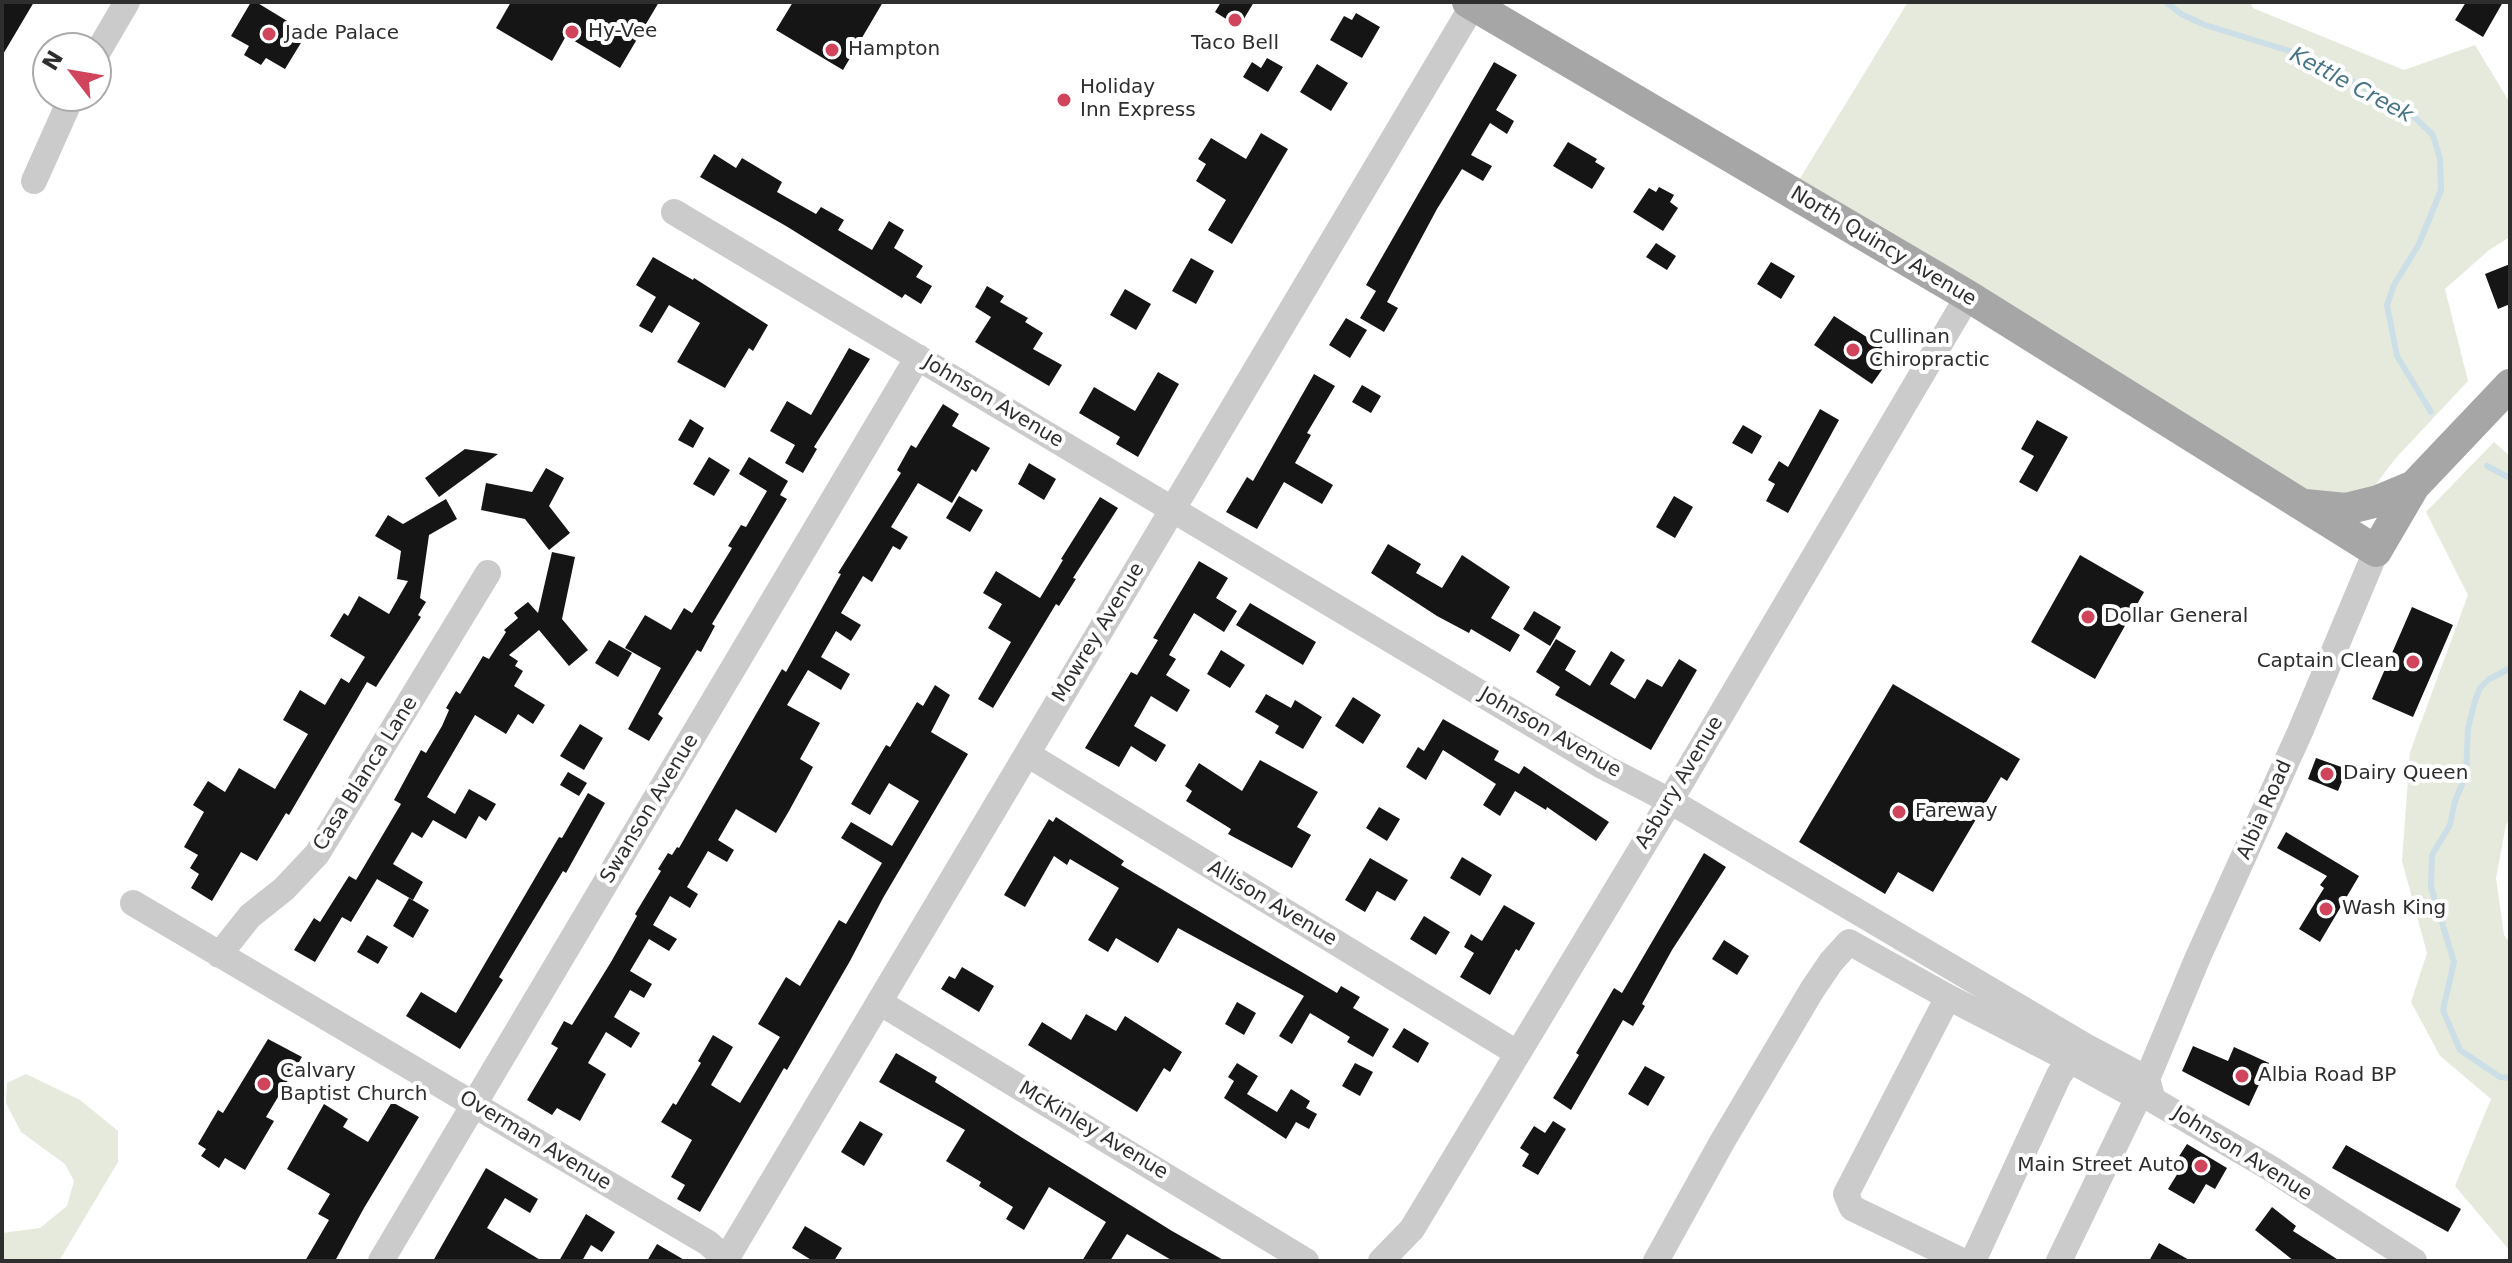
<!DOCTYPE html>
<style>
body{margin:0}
#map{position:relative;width:2512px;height:1263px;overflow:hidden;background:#fff;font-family:"DejaVu Sans",sans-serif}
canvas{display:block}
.frame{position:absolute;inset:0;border:4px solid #2e2e2e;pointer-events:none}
.north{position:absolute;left:32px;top:32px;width:80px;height:80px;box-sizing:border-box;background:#fff;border:2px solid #ababab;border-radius:50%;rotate:301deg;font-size:22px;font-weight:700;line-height:32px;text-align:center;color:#2e2e2e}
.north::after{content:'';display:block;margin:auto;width:28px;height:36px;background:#d0455b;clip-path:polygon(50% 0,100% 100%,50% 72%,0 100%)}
</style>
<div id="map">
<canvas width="2512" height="1263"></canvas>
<div class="frame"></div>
<div class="north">N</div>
</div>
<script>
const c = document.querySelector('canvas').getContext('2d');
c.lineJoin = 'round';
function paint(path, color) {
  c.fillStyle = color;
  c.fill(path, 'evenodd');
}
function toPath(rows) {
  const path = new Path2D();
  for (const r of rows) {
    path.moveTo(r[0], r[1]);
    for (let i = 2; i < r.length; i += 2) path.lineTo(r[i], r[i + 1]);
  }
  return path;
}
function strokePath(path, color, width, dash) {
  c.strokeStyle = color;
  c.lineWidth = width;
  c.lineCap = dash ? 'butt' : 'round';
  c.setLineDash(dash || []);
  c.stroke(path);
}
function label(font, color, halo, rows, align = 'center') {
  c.font = font + ' "DejaVu Sans",sans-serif';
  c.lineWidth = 8;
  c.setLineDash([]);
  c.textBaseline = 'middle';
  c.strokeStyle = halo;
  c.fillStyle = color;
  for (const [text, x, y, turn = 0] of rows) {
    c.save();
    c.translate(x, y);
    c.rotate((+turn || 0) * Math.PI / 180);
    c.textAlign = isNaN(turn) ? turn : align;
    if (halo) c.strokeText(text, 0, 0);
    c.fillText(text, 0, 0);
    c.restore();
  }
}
paint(toPath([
 [1908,2,2250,2,2253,8,2404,70,2475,45,2510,103,2510,237,2489,250,2445,289,2468,381,2395,459,2367,496,2300,504,1791,193],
 [2494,442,2510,456,2510,818,2506,825,2496,878,2504,935,2510,943,2510,1251,2455,1186,2491,1099,2440,1056,2411,1002,2427,953,2402,861,2410,752,2468,595,2426,512],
 [26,1074,80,1100,118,1131,118,1162,59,1261,2,1261,2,1233,40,1228,67,1206,74,1181,65,1164,21,1132,6,1103,7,1083]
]), '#e5eadd');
strokePath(toPath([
 [2166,2,2181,14,2205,25,2306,56,2409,112,2433,135,2440,159,2441,190,2419,244,2394,285,2387,305,2397,356,2431,412],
 [2487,466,2510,478],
 [2510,668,2488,680,2480,688,2475,701,2468,728,2466,775,2455,801,2450,825,2432,855,2431,887,2454,962,2443,1010,2460,1050,2500,1077,2510,1078]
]), '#ccdfe7', 6);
paint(toPath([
 [2,2,34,2,2,56],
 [251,2,256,2,307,33,285,69,266,58,261,65,244,55,249,46,231,36],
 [511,2,659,2,620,68,566,36,552,61,496,28],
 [793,2,883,2,843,70,776,30],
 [1221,2,1254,2,1239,27,1215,12],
 [2466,2,2503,2,2483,37,2455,20],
 [1356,13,1380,27,1362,58,1330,40,1344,16,1352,20],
 [1267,58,1283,67,1268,92,1243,77,1252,62,1261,68],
 [1494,62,1517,75,1496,110,1514,121,1507,134,1490,123,1471,155,1492,166,1483,181,1462,169,1437,209,1387,302,1398,308,1384,332,1360,318,1376,291,1366,285],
 [1317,64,1348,83,1331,111,1300,92],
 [1261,133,1288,149,1232,244,1208,230,1226,200,1196,181,1206,164,1198,159,1211,138,1246,159],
 [1568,142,1597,159,1595,162,1605,168,1592,189,1553,166],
 [714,154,736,168,742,158,782,182,777,192,816,214,821,207,844,220,838,230,872,250,889,221,904,230,894,248,923,266,916,277,932,286,921,304,905,294,902,298,786,226,700,177],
 [1659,187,1674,195,1670,202,1678,208,1663,231,1633,212,1649,188,1656,192],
 [1656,243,1676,256,1667,270,1646,257],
 [653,257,693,280,694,278,768,325,753,351,749,348,725,388,677,362,700,323,669,305,652,333,639,326,656,297,636,285],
 [1191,258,1214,271,1196,304,1172,291],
 [1771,262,1795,276,1781,299,1757,284],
 [2510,264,2510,304,2498,309,2485,274],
 [987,286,1004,296,1000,302,1028,318,1025,322,1043,333,1033,349,1062,365,1049,386,975,342,991,317,975,307],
 [1125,289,1151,304,1136,330,1110,315],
 [1834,316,1893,354,1872,384,1814,345],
 [1346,318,1367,330,1350,358,1329,345],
 [849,348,870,359,814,447,817,449,803,473,785,463,795,445,770,431,787,401,811,415],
 [1158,372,1179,384,1138,457,1116,444,1120,437,1079,413,1094,387,1135,411],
 [1314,374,1335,386,1307,433,1311,435,1295,463,1333,485,1322,504,1284,482,1257,529,1226,512,1247,477,1253,481],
 [1362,385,1381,396,1371,413,1352,402],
 [943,404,959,414,952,426,990,448,976,472,972,469,952,503,918,483,891,527,908,537,900,550,893,546,872,582,863,576,841,613,861,625,851,641,836,631,821,657,850,674,841,690,808,670,787,705,820,723,800,759,813,767,789,811,776,833,736,809,718,840,734,850,727,862,708,851,687,887,698,894,690,908,670,896,653,925,677,939,669,951,649,939,630,971,652,984,644,998,630,990,614,1017,640,1033,631,1048,606,1032,588,1063,606,1074,580,1121,557,1108,552,1115,527,1100,558,1048,551,1044,564,1021,572,1025,611,962,637,916,635,914,661,871,658,869,668,853,672,855,677,847,679,848,782,669,786,672,841,574,838,573,901,473,897,470,911,445,916,448],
 [1820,409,1839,420,1788,513,1766,501,1775,484,1768,480,1779,461,1788,467],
 [690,419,704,428,693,448,678,440],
 [2037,420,2068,437,2037,492,2019,482,2034,456,2021,449],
 [1743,425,1762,436,1752,454,1732,443],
 [465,449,498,454,439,497,425,478],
 [709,457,730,470,714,496,693,484],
 [749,457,788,481,780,495,787,499,712,624,715,626,701,652,697,650,658,714,663,718,649,741,628,729,661,668,625,648,645,615,671,630,684,608,692,613,732,548,728,546,741,525,746,527,767,491,739,474],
 [1029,463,1056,479,1044,500,1018,484],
 [546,468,564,478,549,506,570,533,549,550,525,519,481,510,486,483,532,492],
 [959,496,983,510,970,532,946,518],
 [1674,496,1693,507,1675,538,1656,527],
 [1100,497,1118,508,1073,578,1076,579,1059,606,1056,604,993,708,978,699,1011,642,988,628,1002,604,983,593,996,571,1040,598,1063,560,1061,559],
 [446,499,457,519,429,535,420,598,426,602,418,615,421,617,376,687,367,682,289,815,286,813,257,861,241,852,212,901,191,888,199,874,190,868,198,855,184,847,204,812,193,805,208,781,225,792,239,768,275,789,308,734,283,720,300,690,325,705,341,678,349,683,365,657,330,636,344,613,348,616,359,596,389,614,408,581,397,579,401,551,375,536,388,515,403,524],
 [1388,544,1421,564,1416,573,1442,588,1462,555,1510,587,1491,618,1520,635,1510,652,1471,629,1469,633,1437,616,1371,573],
 [552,552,575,557,562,619,588,650,569,666,539,630,509,655,518,661,515,666,523,671,514,686,545,705,533,724,518,714,506,734,475,715,427,797,455,814,469,789,496,804,486,821,479,816,466,839,433,820,422,838,412,832,393,864,423,882,413,900,377,879,351,922,342,917,315,962,294,950,314,918,320,922,349,876,356,880,401,804,394,800,421,750,426,753,442,726,449,710,446,708,456,691,460,694,483,656,489,659,506,632,504,630,518,618,514,613,528,602,538,613],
 [2080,555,2144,592,2095,679,2031,642],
 [1199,561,1228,578,1216,598,1237,611,1224,632,1194,613,1169,655,1176,659,1166,675,1190,690,1177,712,1151,696,1134,726,1166,745,1156,762,1131,746,1119,767,1085,748,1131,672,1137,675,1158,640,1153,638],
 [1250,603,1316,642,1303,665,1236,625],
 [2412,607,2453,625,2413,717,2372,699],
 [1534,611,1561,627,1550,646,1523,629],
 [1556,639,1576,651,1565,670,1590,686,1611,651,1625,660,1610,684,1635,699,1647,679,1662,687,1679,659,1697,670,1651,750,1555,695,1560,687,1536,672],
 [609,640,632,653,618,677,595,663],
 [1221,650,1245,665,1230,688,1207,674],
 [1893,684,2020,759,2007,781,2001,777,1933,892,1898,872,1885,894,1799,842],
 [935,685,950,695,931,732,968,754,883,898,850,961,787,1070,784,1068,700,1212,677,1199,685,1185,671,1177,692,1140,661,1122,673,1103,676,1105,701,1063,698,1061,713,1035,733,1047,711,1085,740,1103,780,1037,758,1024,786,977,800,986,839,920,846,924,882,863,841,838,851,822,892,846,919,801,889,783,870,815,851,804,886,745,890,747,917,702,923,706],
 [1266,694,1291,708,1295,700,1322,717,1303,749,1275,733,1279,726,1255,712],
 [1353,697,1381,715,1363,744,1335,726],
 [1443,719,1499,751,1494,760,1519,774,1524,766,1609,822,1596,841,1547,807,1546,810,1515,791,1500,816,1483,805,1496,784,1443,750,1426,780,1406,767,1418,747,1424,751],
 [580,724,603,738,584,770,560,756],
 [2316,758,2347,769,2338,791,2308,779],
 [1260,760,1318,792,1297,827,1311,835,1292,868,1228,834,1231,829,1186,801,1192,791,1185,786,1199,763,1242,791],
 [568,772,587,783,579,796,560,785],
 [588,793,605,803,566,873,563,871,499,977,503,980,460,1049,406,1016,421,992,456,1013,559,837,562,838],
 [1379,807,1400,819,1387,841,1366,828],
 [1056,817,1124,861,1121,865,1337,993,1341,986,1360,997,1353,1008,1389,1029,1373,1057,1347,1042,1350,1037,1310,1013,1292,1044,1279,1036,1304,996,1178,928,1158,963,1116,938,1108,952,1088,940,1119,888,1070,859,1067,865,1054,856,1025,907,1004,895,1049,819,1053,822],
 [2286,832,2359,876,2320,942,2299,929,2324,888,2320,885,2327,876,2277,848],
 [1704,853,1726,867,1672,950,1642,1004,1645,1006,1633,1026,1623,1020,1571,1110,1553,1098,1579,1055,1576,1053,1614,988,1622,993],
 [1462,857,1492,875,1480,896,1450,878],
 [1370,858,1408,880,1395,901,1377,891,1365,912,1345,900],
 [409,898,429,910,413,938,393,926],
 [1504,905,1535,923,1519,951,1516,949,1490,995,1460,977,1474,953,1464,947,1471,934,1482,941],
 [1424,916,1450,932,1436,955,1410,939],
 [367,935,388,947,378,964,357,952],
 [1724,940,1749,956,1737,975,1712,959],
 [962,967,994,986,979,1012,941,989,949,976,955,979],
 [1237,1002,1256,1013,1244,1035,1225,1024],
 [1086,1014,1116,1031,1125,1016,1182,1052,1170,1072,1164,1068,1137,1112,1028,1045,1042,1022,1071,1040],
 [1404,1028,1429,1043,1418,1063,1392,1047],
 [268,1039,302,1057,266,1117,274,1121,245,1170,225,1158,219,1168,201,1156,206,1149,198,1144,218,1110,223,1113],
 [2193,1046,2228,1061,2234,1047,2269,1063,2249,1106,2182,1071],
 [896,1053,937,1077,935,1082,1021,1137,1172,1231,1225,1261,1173,1261,1127,1234,1110,1261,1082,1261,1106,1222,1049,1187,1024,1230,1006,1219,1013,1207,979,1186,981,1182,946,1161,965,1130,879,1082],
 [1237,1063,1258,1076,1247,1094,1277,1112,1291,1089,1310,1101,1306,1108,1317,1114,1309,1129,1296,1122,1286,1139,1224,1098,1234,1081,1228,1077],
 [1355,1063,1373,1072,1360,1096,1342,1086],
 [1645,1066,1665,1077,1648,1106,1628,1094],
 [392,1102,419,1117,364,1208,335,1261,305,1261,329,1220,318,1214,330,1194,287,1169,324,1104,348,1119,343,1127,368,1142],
 [860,1121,883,1134,864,1166,841,1152],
 [1553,1121,1566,1129,1538,1175,1522,1166,1529,1154,1520,1148,1534,1126,1545,1133],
 [2187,1144,2227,1168,2215,1189,2206,1184,2194,1204,2168,1189,2181,1168,2174,1164],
 [2346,1145,2461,1209,2448,1232,2332,1168],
 [486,1168,538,1199,530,1213,505,1198,487,1228,542,1261,433,1261],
 [2272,1207,2296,1226,2293,1231,2340,1261,2294,1261,2255,1230],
 [586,1214,615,1232,602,1252,591,1245,582,1261,559,1261],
 [805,1226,842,1248,834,1261,813,1261,792,1248],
 [2159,1243,2191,1261,2149,1261],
 [657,1244,686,1261,647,1261]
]), '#151515');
strokePath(toPath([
 [96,55,127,2],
 [34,181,72,96],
 [674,212,1604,767,1670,801,2085,1046,2147,1079,2153,1100,2270,1168,2414,1261],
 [1027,754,1517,1053],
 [133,903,708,1243,728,1261],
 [219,955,250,916,284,889,317,854,488,573],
 [1948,997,1846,1194,1852,1208,1962,1261],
 [879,1002,1306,1261],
 [381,1261,918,357],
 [725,1261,1473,5],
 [1381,1261,1412,1229,1670,801,1968,296],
 [1656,1261,1722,1142,1812,990,1831,962,1849,942,1948,997,2070,1060],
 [1973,1261,2059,1075,2070,1060,2137,1097],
 [2059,1261,2147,1079,2198,957,2300,732,2376,551]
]), '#cbcbcb', 26);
strokePath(toPath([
 [1468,2,1968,296,2376,551,2414,486,2510,385],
 [2305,505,2346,509,2378,501,2414,486]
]), '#a6a6a6', 32);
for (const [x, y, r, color] of [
 [1235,20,8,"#d0455b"],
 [572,32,8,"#d0455b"],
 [269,34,8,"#d0455b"],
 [832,50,8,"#d0455b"],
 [1064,100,8,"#d0455b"],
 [1853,350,8,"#d0455b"],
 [2088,617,8,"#d0455b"],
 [2413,662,8,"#d0455b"],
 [2327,774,8,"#d0455b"],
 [1899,812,8,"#d0455b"],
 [2326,909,8,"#d0455b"],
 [2242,1076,8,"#d0455b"],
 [264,1084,8,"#d0455b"],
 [2201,1166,8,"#d0455b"]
]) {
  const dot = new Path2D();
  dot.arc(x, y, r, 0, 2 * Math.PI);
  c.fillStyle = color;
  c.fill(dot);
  strokePath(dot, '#fff', 3);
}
label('20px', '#2e2e2e', '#fff', [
 ["Hy-Vee",588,32],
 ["Jade Palace",285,34],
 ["Taco Bell",1235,44,"center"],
 ["Hampton",848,50],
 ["Holiday",1080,88],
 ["Inn Express",1080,111],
 ["Cullinan",1869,338],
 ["Chiropractic",1869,361],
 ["Dollar General",2104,617],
 ["Captain Clean",2397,662,"right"],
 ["Dairy Queen",2343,774],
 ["Fareway",1915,812],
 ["Wash King",2342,909],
 ["Calvary",280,1072],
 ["Baptist Church",280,1095],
 ["Albia Road BP",2258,1076],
 ["Main Street Auto",2185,1166,"right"]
], 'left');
label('20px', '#2e2e2e', '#fff', [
 ["North Quincy Avenue",1883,247,31],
 ["Johnson Avenue",993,402,31],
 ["Mowrey Avenue",1099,633,-59],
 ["Johnson Avenue",1550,733,30],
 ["Casa Blanca Lane",366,774,-58],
 ["Asbury Avenue",1680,783,-59],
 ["Swanson Avenue",650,809,-59],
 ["Albia Road",2265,810,-66],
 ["Allison Avenue",1272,904,31],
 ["McKinley Avenue",1093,1131,31],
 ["Overman Avenue",535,1141,31],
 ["Johnson Avenue",2242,1154,32]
]);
label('italic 22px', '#467386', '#fff', [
 ["Kettle Creek",2351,86,28]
]);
</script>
